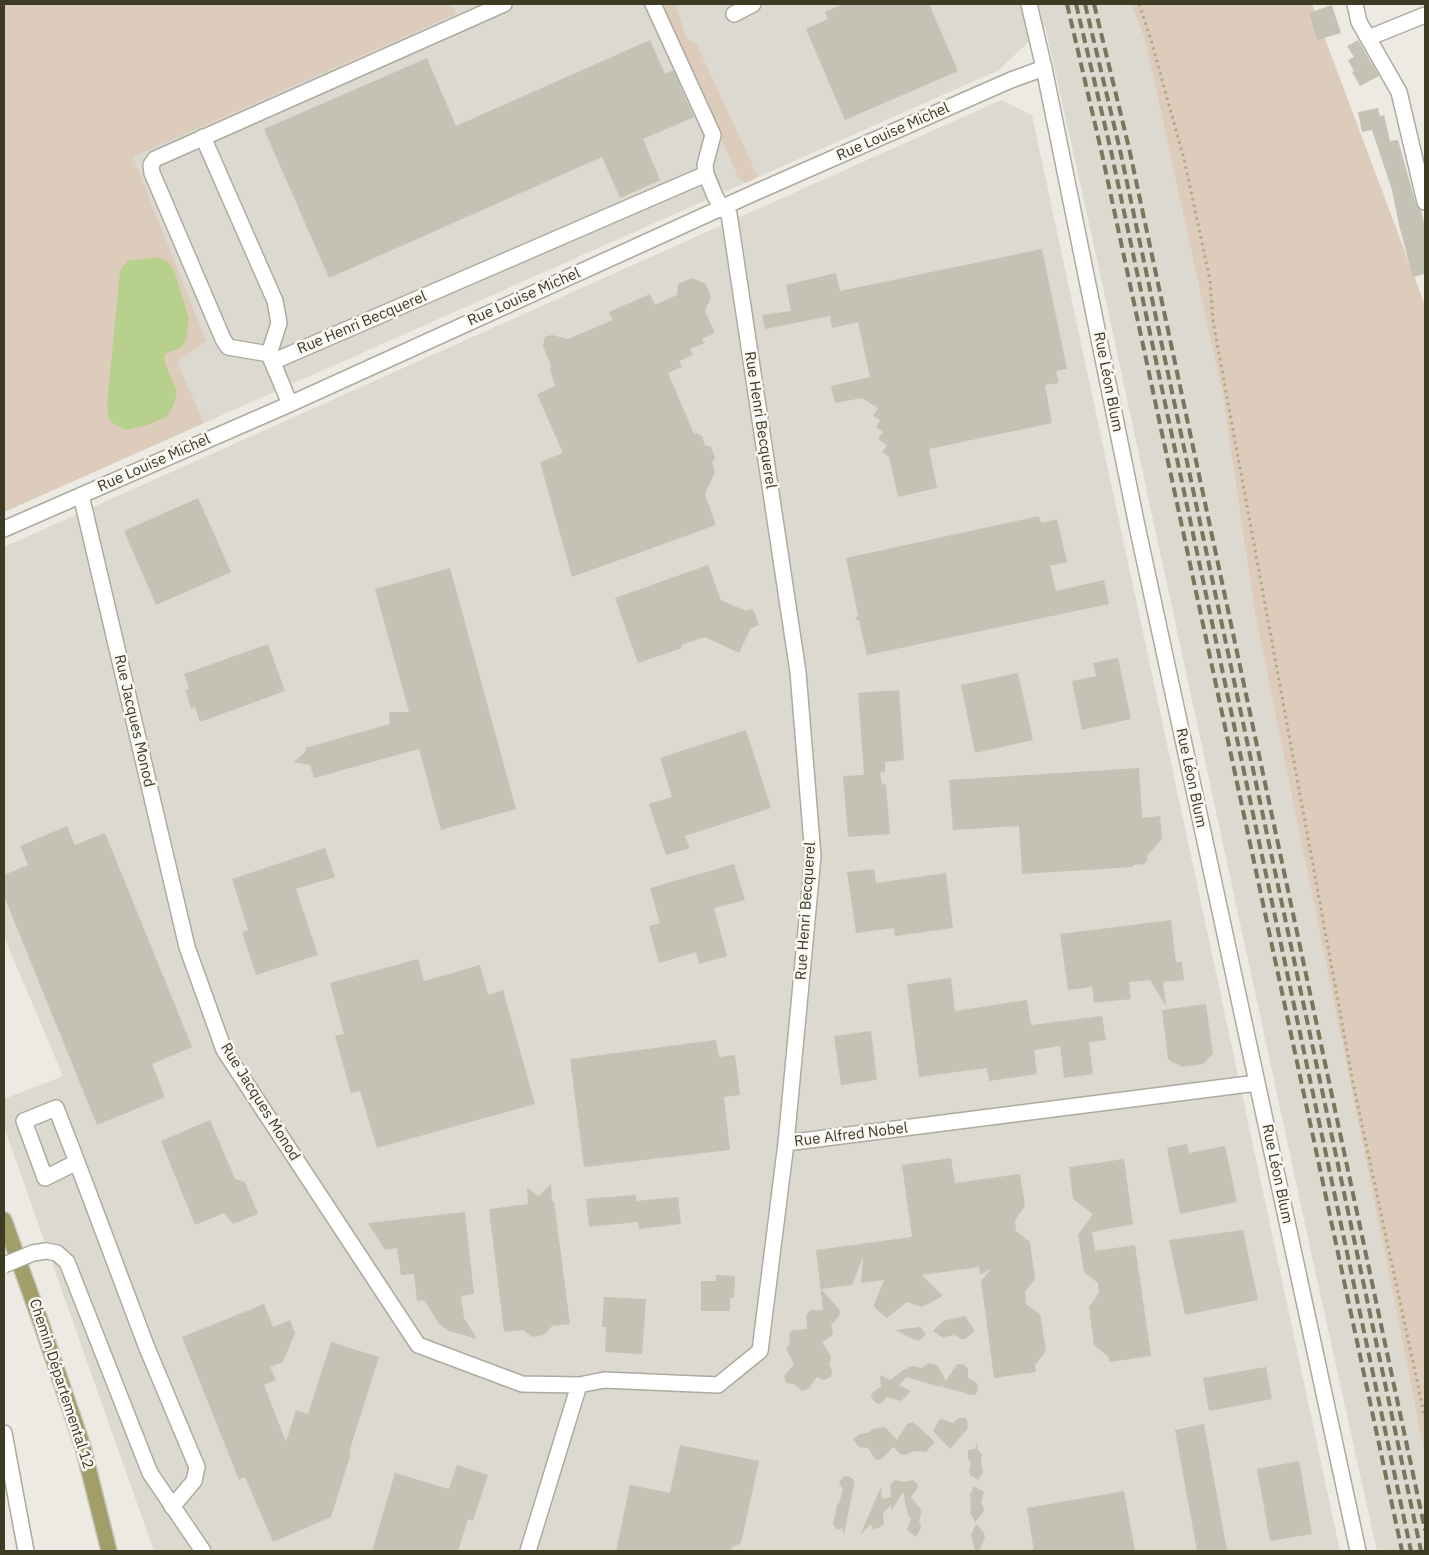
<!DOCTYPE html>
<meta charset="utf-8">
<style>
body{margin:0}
#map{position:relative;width:1429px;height:1555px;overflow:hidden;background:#eceae3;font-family:"IBM Plex Sans",sans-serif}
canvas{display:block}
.frame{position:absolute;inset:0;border:5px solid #3d3b23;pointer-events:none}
</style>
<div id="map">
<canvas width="1429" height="1555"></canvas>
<div class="frame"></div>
</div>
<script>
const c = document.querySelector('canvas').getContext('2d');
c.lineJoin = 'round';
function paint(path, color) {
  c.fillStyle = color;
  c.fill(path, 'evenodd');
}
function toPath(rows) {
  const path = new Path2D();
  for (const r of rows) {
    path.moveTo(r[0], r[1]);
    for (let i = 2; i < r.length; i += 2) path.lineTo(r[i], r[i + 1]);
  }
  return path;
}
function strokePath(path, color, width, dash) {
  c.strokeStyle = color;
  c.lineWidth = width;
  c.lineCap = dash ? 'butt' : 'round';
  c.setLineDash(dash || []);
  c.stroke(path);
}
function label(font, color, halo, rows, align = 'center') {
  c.font = font + ' "IBM Plex Sans",sans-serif';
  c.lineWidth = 5;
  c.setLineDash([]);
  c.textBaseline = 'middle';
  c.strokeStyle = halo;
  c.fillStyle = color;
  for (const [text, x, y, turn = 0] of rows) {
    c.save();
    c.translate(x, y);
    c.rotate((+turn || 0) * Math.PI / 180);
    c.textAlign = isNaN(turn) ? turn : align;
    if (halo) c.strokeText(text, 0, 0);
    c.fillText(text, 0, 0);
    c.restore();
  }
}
paint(toPath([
 [4,4,1131,4,1145,40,1223,397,1255,614,1401,1334,1425,1458,1425,1551,1377,1551,1321,1298,1092,237,1045,26,999,70,4,512],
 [1001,100,1032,115,1340,1551,154,1551,4,1127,4,1099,63,1076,5,939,4,939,4,547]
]), '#dcd9d1');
paint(toPath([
 [4,4,451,4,456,14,133,157,206,341,177,362,204,423,4,512],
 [663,4,678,4,676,6,687,39,697,45,758,177,746,183,739,179],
 [1131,4,1312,4,1425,305,1425,1458,1401,1334,1255,614,1223,397,1145,40]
]), '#ddccbc');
paint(toPath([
 [159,257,169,263,174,270,189,319,186,339,182,347,165,354,164,360,177,392,174,404,167,416,148,425,125,430,114,424,109,419,107,405,120,271,127,261]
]), '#b7d08c');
paint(toPath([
 [844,4,929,4,958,71,845,120,806,29,828,19,825,12],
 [1332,5,1341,33,1317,40,1309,13],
 [650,40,665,74,673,70,694,117,643,139,660,180,620,198,602,157,329,278,264,129,427,58,456,126],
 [1358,40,1379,76,1360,86,1352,72,1354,71,1348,60,1354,57,1347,46],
 [1378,108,1380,116,1384,115,1390,141,1398,140,1416,204,1421,210,1425,227,1425,274,1413,277,1399,225,1392,190,1372,130,1362,132,1358,112],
 [1042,249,1067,369,1056,371,1059,383,1045,385,1052,423,929,449,937,488,898,497,889,457,882,452,887,445,878,439,883,432,876,427,880,420,873,416,878,408,862,398,835,403,831,386,870,377,858,322,832,328,830,316,765,329,762,315,791,311,786,285,836,273,840,291],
 [692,278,706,284,711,297,705,311,715,333,702,339,704,343,690,349,693,355,679,361,682,367,668,373,694,434,697,433,702,436,705,445,711,447,715,458,712,463,715,472,705,494,716,525,572,577,540,462,563,453,537,394,555,386,550,369,551,365,543,346,545,337,552,335,568,339,613,320,609,312,650,294,655,305,677,295,678,284],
 [198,498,231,572,156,605,124,531],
 [1039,516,1041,523,1057,519,1067,562,1050,566,1056,591,1104,580,1109,604,867,655,859,621,855,619,858,615,846,558],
 [708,565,721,600,746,611,753,609,759,625,751,628,739,653,705,637,681,645,682,648,638,663,615,598],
 [450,568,516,809,441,830,419,749,314,778,310,765,294,762,306,751,305,748,390,724,389,712,409,712,375,589],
 [268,644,285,691,200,722,195,707,191,708,185,690,189,689,184,674],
 [1118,658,1131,719,1082,730,1072,681,1096,676,1093,663],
 [1018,673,1033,740,975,753,961,685],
 [899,690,904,760,885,762,885,772,880,773,882,785,886,784,890,834,848,837,843,776,864,775,858,693],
 [746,730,771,808,685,836,690,848,666,855,649,804,672,797,660,758],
 [1139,768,1142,818,1160,816,1162,839,1147,856,1148,860,1144,864,1133,865,1133,867,1022,874,1019,826,953,830,949,780],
 [67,826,75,845,105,833,192,1047,152,1064,165,1097,97,1125,4,896,4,875,28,865,20,846],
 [325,848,335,877,296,889,318,955,256,975,242,932,248,930,232,879],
 [734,864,745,900,714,908,727,956,699,964,696,952,659,963,649,926,660,923,650,888],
 [874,869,876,883,946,873,953,928,895,936,894,928,856,933,847,872],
 [1171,920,1176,962,1182,962,1184,980,1163,982,1166,1006,1150,980,1129,982,1131,999,1094,1003,1092,987,1068,990,1060,934],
 [418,959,424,981,480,965,488,995,503,990,535,1104,377,1148,360,1091,351,1093,335,1036,344,1034,330,983],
 [951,978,955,1011,1027,1000,1031,1025,1102,1016,1106,1040,1089,1042,1093,1074,1064,1078,1060,1046,1034,1050,1037,1074,989,1081,987,1068,919,1077,907,984],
 [1206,1004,1213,1054,1203,1064,1182,1067,1175,1063,1173,1063,1168,1059,1162,1010],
 [871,1031,877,1080,841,1085,834,1036],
 [716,1040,719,1057,735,1055,740,1095,724,1097,730,1150,584,1167,570,1059],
 [210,1120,235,1179,245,1182,258,1214,233,1224,224,1213,195,1225,161,1141],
 [1187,1144,1189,1153,1225,1146,1237,1202,1180,1214,1167,1148],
 [951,1158,955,1183,1020,1174,1025,1206,1015,1220,1016,1231,1030,1242,1035,1279,1025,1292,1026,1304,1040,1314,1046,1351,1035,1365,1036,1372,994,1378,981,1281,992,1268,980,1275,979,1267,922,1275,943,1296,922,1307,907,1302,887,1318,876,1309,874,1305,884,1280,861,1283,863,1257,852,1285,821,1289,839,1309,840,1312,839,1316,831,1325,833,1332,832,1336,822,1342,831,1357,829,1365,832,1371,831,1377,824,1380,817,1377,808,1389,802,1391,794,1384,786,1383,784,1376,794,1364,786,1349,790,1343,789,1335,790,1332,793,1330,807,1329,806,1316,808,1312,811,1310,823,1310,816,1250,912,1237,902,1165],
 [1124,1159,1133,1224,1092,1232,1095,1251,1135,1245,1151,1356,1109,1362,1109,1357,1094,1345,1089,1307,1099,1293,1098,1283,1084,1272,1078,1235,1093,1214,1073,1199,1069,1167],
 [551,1184,552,1202,554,1201,570,1324,552,1326,544,1335,532,1337,523,1330,504,1332,489,1209,528,1204,527,1188,539,1196],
 [636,1195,636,1201,678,1197,681,1224,639,1229,638,1222,589,1227,586,1199],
 [465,1212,474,1294,461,1296,464,1318,477,1339,449,1331,440,1325,424,1300,417,1301,414,1274,401,1275,397,1248,385,1250,368,1223],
 [1243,1230,1258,1300,1185,1315,1169,1240],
 [716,1275,735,1276,734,1298,730,1298,730,1311,701,1311,701,1281,716,1281],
 [604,1297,646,1299,642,1354,605,1352,606,1327,602,1327],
 [264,1304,273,1327,290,1320,295,1333,283,1362,270,1367,276,1380,264,1385,286,1442,296,1410,308,1414,331,1342,379,1357,349,1452,351,1453,331,1517,273,1542,245,1477,239,1480,182,1337],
 [965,1316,975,1331,965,1339,961,1339,954,1335,943,1338,933,1331,943,1321],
 [920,1327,926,1334,920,1340,915,1340,895,1330],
 [930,1363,937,1365,946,1381,957,1364,965,1365,968,1369,968,1378,977,1383,978,1389,976,1394,971,1395,964,1393,964,1391,961,1392,942,1387,945,1383,940,1387,906,1377,899,1385,911,1391,901,1401,887,1397,883,1402,878,1404,872,1399,871,1396,873,1392,881,1387,880,1375,890,1380,905,1369,906,1370,908,1367,913,1366,921,1368],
 [1266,1367,1272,1399,1209,1411,1203,1378],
 [959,1418,965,1418,967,1421,968,1428,950,1449,933,1431,939,1420,942,1419,953,1423],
 [913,1422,935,1442,926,1452,914,1451,905,1455,901,1454,893,1447,883,1458,879,1460,875,1459,868,1448,859,1447,853,1439,860,1434,868,1433,873,1429,885,1427,897,1440,907,1424],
 [1204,1424,1227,1551,1197,1551,1175,1430],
 [977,1443,978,1450,982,1454,981,1462,983,1472,978,1480,970,1475,969,1471,971,1463,968,1459,968,1450,975,1449],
 [680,1445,759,1461,741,1543,732,1547,731,1551,616,1551,630,1485,670,1493],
 [1299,1461,1312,1534,1270,1541,1257,1469],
 [457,1465,488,1475,473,1521,468,1519,458,1551,372,1551,395,1473,449,1489],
 [848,1476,853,1479,854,1485,844,1534,842,1528,837,1530,833,1524,836,1512,836,1506,839,1503,843,1490,839,1482,843,1477],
 [896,1480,904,1482,912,1480,917,1483,918,1487,911,1497,921,1510,921,1513,919,1521,921,1525,920,1530,916,1537,907,1530,911,1519,908,1515,903,1492,891,1511,891,1505,883,1513,884,1523,882,1526,873,1530,871,1524,860,1535,881,1487,882,1499,891,1497,890,1486,892,1482],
 [974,1486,984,1492,981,1502,984,1509,983,1513,975,1522,970,1512,971,1505,970,1495],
 [1124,1491,1135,1551,1034,1551,1027,1508],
 [976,1524,984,1533,985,1537,979,1551,975,1551,971,1535]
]), '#c4c1b5');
const minor = toPath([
 [653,4,713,135,705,165,706,174],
 [1029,4,1044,68,1137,526,1358,1551],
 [1355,4,1359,22,1399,92,1425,202],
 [734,14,753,4],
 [1368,38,1425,15],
 [203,137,275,301,279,323,269,354],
 [269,354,228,347,223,339,152,173,151,165,155,159,504,4],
 [269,354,290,404],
 [272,362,706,174,715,196,722,208,729,214,731,227,798,672,813,856,786,1143],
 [81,495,187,947,224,1050,418,1345,522,1384,579,1385],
 [4,529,290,404,754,193,1011,80,1044,68],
 [77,1162,45,1178,24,1121,56,1108,77,1162,147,1348,197,1467,194,1481,172,1507],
 [46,1251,57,1253,67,1262,150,1473,203,1551],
 [4,1433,26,1551],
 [528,1551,579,1385,604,1380,718,1385,760,1351,786,1143,1257,1083]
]);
const major = toPath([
 [4,1220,41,1323,83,1447,109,1551]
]);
strokePath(minor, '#adab9e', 18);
strokePath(major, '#c9c8c1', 18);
strokePath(toPath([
 [1139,4,1151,40,1184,159,1210,280,1213,321,1353,1083,1425,1418]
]), '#afaa84', 3, [2.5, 4]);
strokePath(minor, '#fff', 15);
strokePath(major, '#a19e68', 15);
strokePath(toPath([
 [1067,4,1102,154,1402,1551],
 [1076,4,1111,151,1411,1551],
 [1085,4,1120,150,1421,1551],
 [1094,4,1129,148,1425,1530]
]), '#78775d', 4, [10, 5]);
const minorBridge = toPath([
 [4,1265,33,1253,46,1251]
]);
strokePath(minorBridge, '#adab9e', 18, []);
strokePath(minorBridge, '#fff', 15);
label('15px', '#3d3b23', '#f9f7f3', [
 ["Rue Louise Michel",893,132,-24],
 ["Rue Louise Michel",524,297,-24],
 ["Rue Henri Becquerel",362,323,-23],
 ["Rue Léon Blum",1108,382,79],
 ["Rue Henri Becquerel",760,420,81],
 ["Rue Louise Michel",154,463,-24],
 ["Rue Jacques Monod",134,721,77],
 ["Rue Léon Blum",1191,778,78],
 ["Rue Henri Becquerel",806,911,-86],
 ["Rue Jacques Monod",260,1102,58],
 ["Rue Alfred Nobel",851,1135,-7],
 ["Rue Léon Blum",1277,1174,78],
 ["Chemin Départemental 12",61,1384,72]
]);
</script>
